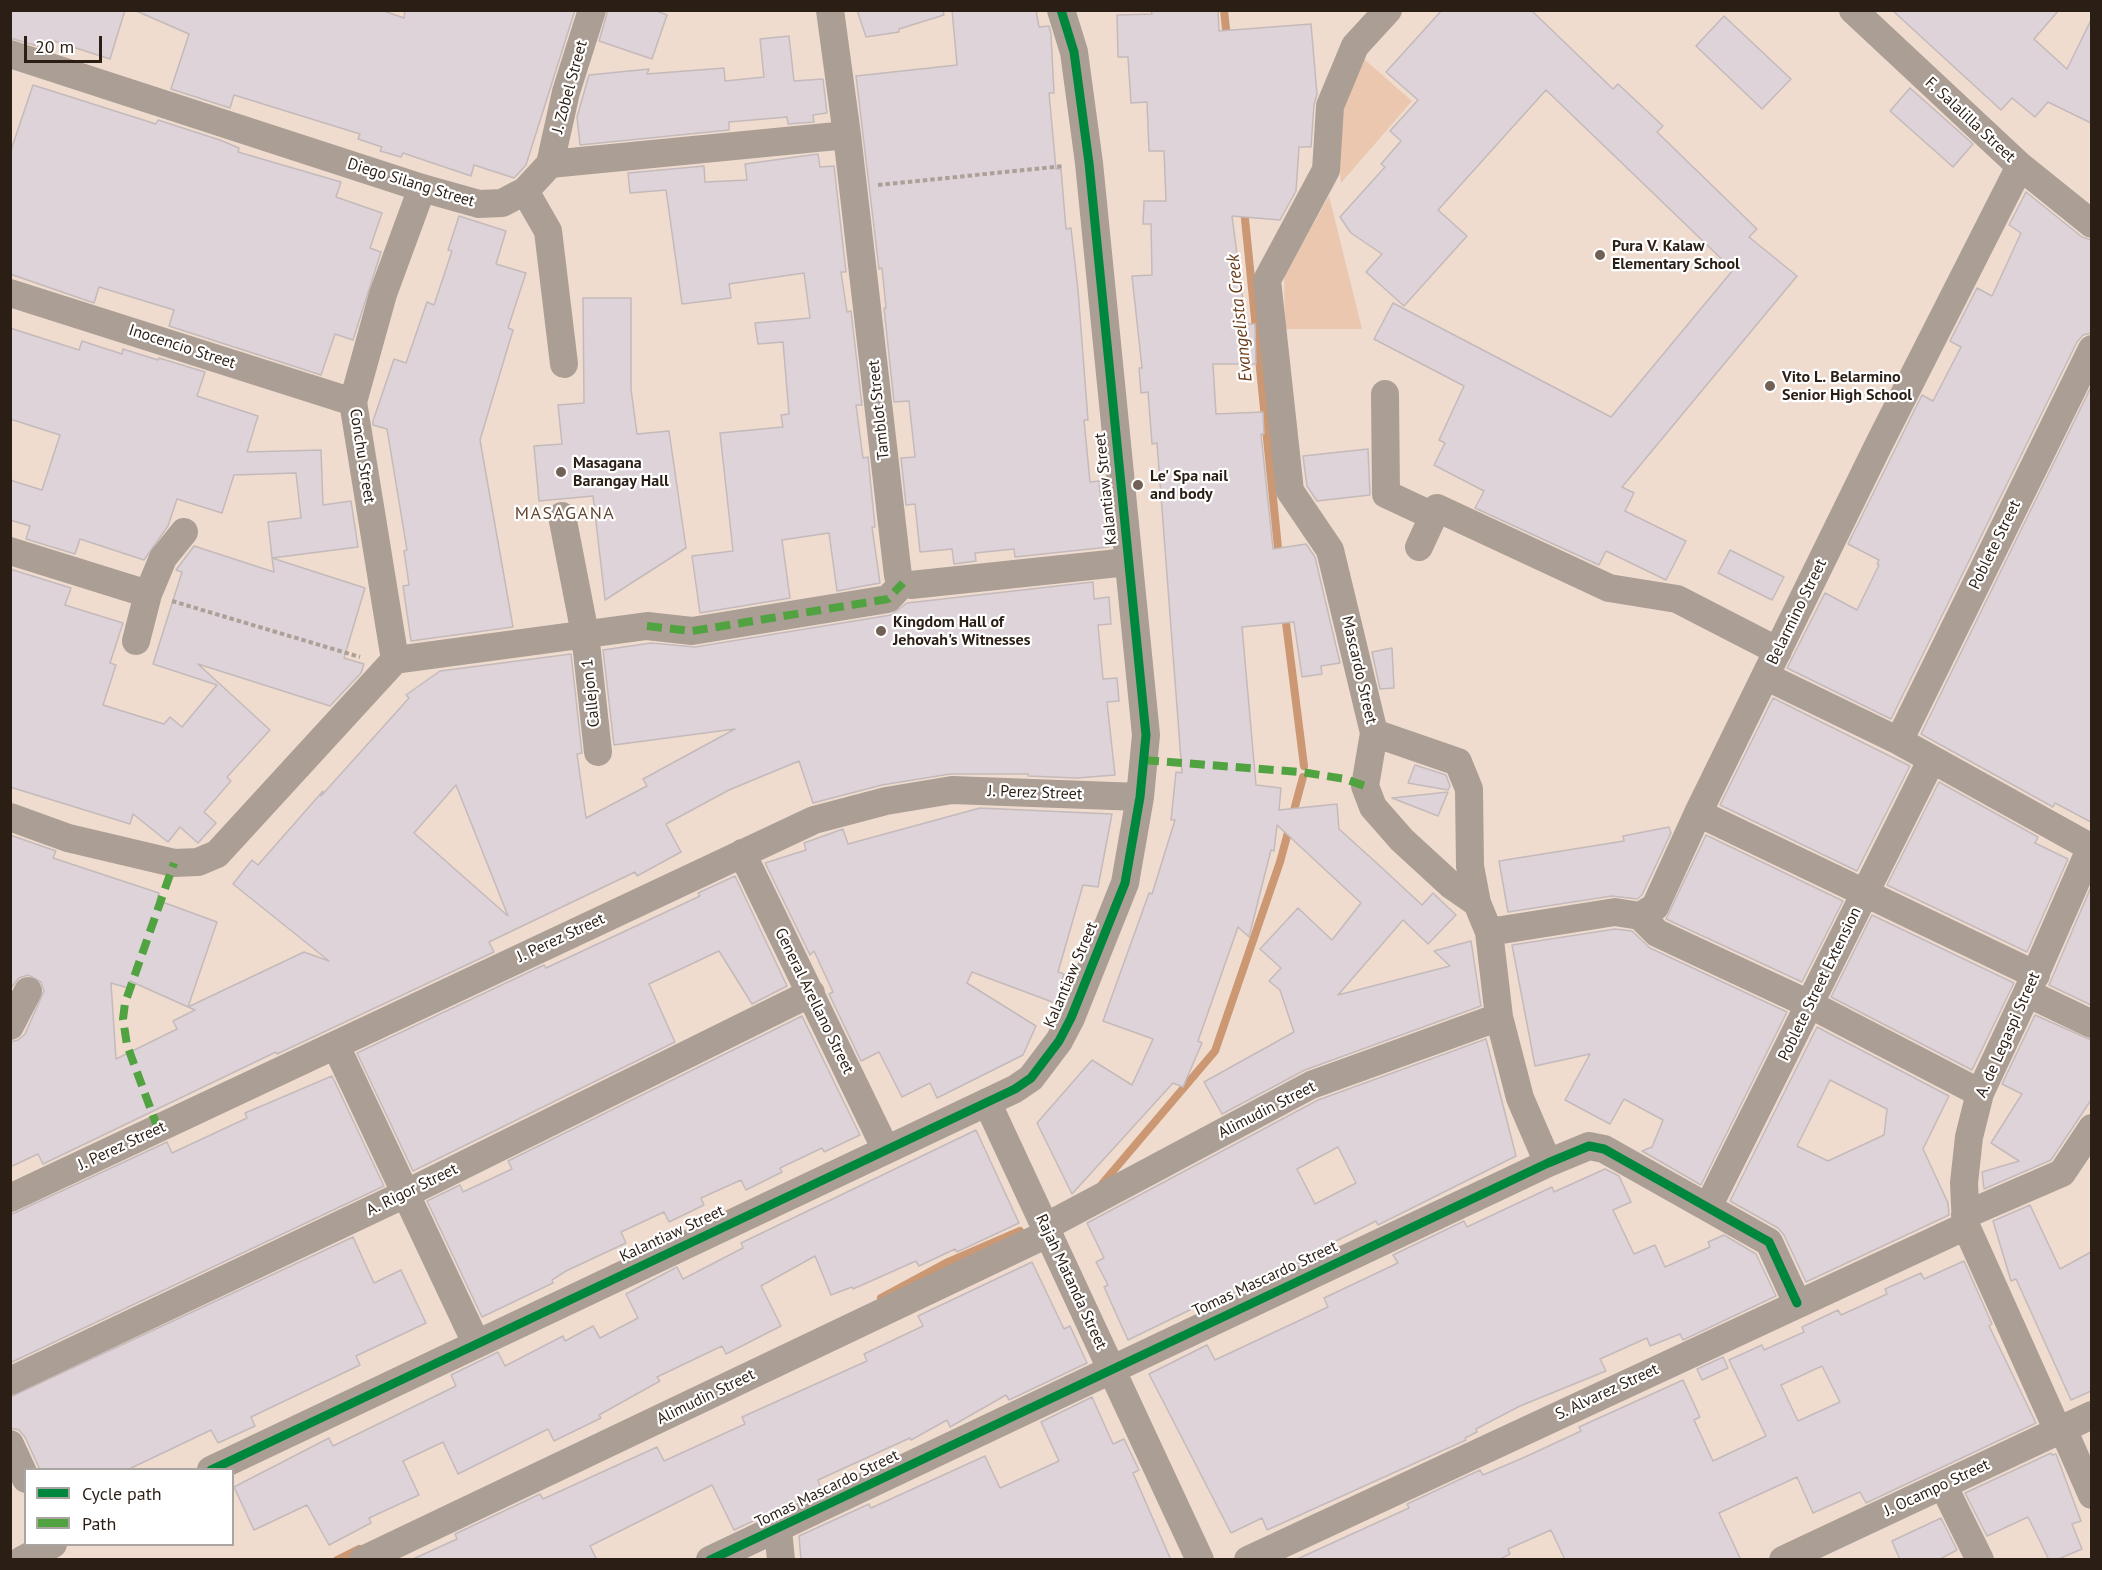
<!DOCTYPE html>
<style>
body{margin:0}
#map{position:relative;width:2102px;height:1570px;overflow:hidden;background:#efdccf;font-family:"PT Sans",sans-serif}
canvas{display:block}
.frame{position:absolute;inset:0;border:12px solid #2b1e15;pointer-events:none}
.legend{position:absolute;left:24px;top:1468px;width:210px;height:78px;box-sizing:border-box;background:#fff;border:2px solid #aaa5a1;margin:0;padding:8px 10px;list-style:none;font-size:18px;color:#2b1e15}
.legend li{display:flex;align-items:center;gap:12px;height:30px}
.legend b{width:30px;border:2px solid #aaa5a1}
.scale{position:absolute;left:24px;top:36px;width:78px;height:27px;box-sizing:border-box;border:3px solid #2b1e15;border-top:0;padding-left:8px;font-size:18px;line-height:21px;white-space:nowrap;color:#2b1e15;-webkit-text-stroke:4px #fff;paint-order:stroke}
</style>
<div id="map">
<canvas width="2102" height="1570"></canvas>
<div class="frame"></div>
<ul class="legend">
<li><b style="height:8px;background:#00873e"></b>Cycle path</li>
<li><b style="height:8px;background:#51a240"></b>Path</li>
</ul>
<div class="scale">20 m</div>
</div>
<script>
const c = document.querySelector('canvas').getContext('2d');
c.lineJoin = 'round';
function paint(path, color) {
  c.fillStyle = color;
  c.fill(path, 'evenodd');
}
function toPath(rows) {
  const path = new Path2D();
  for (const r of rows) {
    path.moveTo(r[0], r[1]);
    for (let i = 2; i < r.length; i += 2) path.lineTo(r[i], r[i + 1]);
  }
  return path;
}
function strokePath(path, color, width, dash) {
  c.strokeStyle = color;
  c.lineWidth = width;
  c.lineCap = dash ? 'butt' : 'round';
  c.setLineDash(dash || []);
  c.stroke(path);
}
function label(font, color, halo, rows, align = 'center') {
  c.font = font + ' "PT Sans",sans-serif';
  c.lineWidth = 4.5;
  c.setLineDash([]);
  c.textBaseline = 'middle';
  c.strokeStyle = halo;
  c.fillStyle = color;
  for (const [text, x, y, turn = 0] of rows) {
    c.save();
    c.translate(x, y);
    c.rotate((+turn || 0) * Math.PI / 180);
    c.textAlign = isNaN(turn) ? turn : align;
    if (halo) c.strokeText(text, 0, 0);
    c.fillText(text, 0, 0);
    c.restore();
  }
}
paint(toPath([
 [1364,59,1412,101,1341,183,1335,121],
 [1329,196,1362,329,1285,329,1284,276]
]), '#ebc7b0');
strokePath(toPath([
 [1224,10,1227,39],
 [1244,209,1279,558],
 [1285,615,1304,766],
 [1102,1184,1215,1051,1280,862,1303,777],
 [881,1298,946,1263,1020,1231],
 [337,1560,359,1549]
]), '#cc9773', 8);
const building = toPath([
 [10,10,125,10,110,59,51,40,48,49,10,38,10,10],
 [134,10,381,10,404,18,405,10,575,10,526,165,514,178,474,165,471,176,403,153,401,157,380,151,382,147,358,139,360,134,234,95,230,108,171,89,189,34,134,10],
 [608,10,654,10,667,15,652,59,599,41,608,10],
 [857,10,943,10,944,15,899,29,899,32,866,37,857,10],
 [952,10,1036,10,1039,27,1049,26,1051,34,1054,93,1049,93,1056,169,1061,169,1066,229,1071,228,1078,290,1088,420,1084,420,1090,482,1099,481,1101,500,1104,500,1109,547,1015,557,1014,549,975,553,976,561,954,564,952,549,920,552,915,504,906,505,901,458,915,457,909,401,894,402,884,308,886,308,882,268,879,269,856,76,957,65,952,10],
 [1151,10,1218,10,1219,31,1311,24,1317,94,1314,105,1311,147,1299,147,1296,191,1280,220,1232,216,1246,324,1255,324,1256,364,1213,364,1216,414,1263,412,1264,434,1261,434,1273,549,1306,544,1315,557,1340,663,1321,666,1322,674,1302,677,1294,622,1242,627,1256,785,1281,788,1279,810,1337,804,1339,829,1381,867,1422,905,1433,893,1456,915,1428,944,1403,920,1338,995,1450,966,1434,951,1471,941,1481,1006,1305,1070,1222,1114,1204,1082,1294,1032,1280,990,1269,981,1281,968,1260,949,1298,908,1332,940,1361,903,1277,825,1274,851,1271,850,1249,937,1238,927,1198,1041,1202,1043,1183,1087,1173,1083,1072,1194,1037,1123,1092,1060,1132,1085,1153,1039,1103,1021,1149,893,1152,894,1175,820,1171,820,1176,772,1182,773,1157,443,1152,444,1148,392,1141,393,1139,368,1142,368,1132,276,1152,275,1151,224,1143,224,1144,201,1166,201,1164,151,1149,151,1147,102,1131,103,1128,57,1118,57,1117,15,1152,14,1151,10],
 [1442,10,1531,10,1613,89,1618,84,1663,126,1657,132,1757,229,1749,237,1797,276,1622,487,1634,493,1625,511,1686,541,1666,580,1606,551,1599,565,1475,508,1484,491,1434,465,1445,443,1439,440,1464,386,1374,339,1393,303,1611,417,1733,270,1546,90,1438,210,1467,236,1404,306,1366,272,1382,254,1351,233,1340,217,1385,167,1381,164,1401,141,1390,131,1418,100,1386,72,1442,10],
 [1892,10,2059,10,2034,39,2067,69,2091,20,2091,123,2048,102,2035,117,2012,98,2001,110,1892,10],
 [1724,16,1791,79,1762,109,1696,46,1724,16],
 [789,36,794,81,823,79,827,113,813,115,814,122,788,124,787,117,729,122,729,130,580,145,577,117,589,75,649,69,647,74,724,68,725,81,764,77,760,39,789,36],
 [33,85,156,124,158,120,220,140,239,148,238,152,341,182,336,197,382,213,370,248,381,252,353,340,335,334,321,375,169,326,174,310,99,287,94,303,10,274,10,153,33,85],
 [1910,88,1973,144,1953,167,1890,111,1910,88],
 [818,154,820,167,834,166,846,272,841,272,847,312,851,311,862,405,856,405,863,458,868,457,875,527,872,527,880,583,837,591,829,533,782,540,790,598,700,613,692,556,733,551,720,433,783,427,781,415,789,414,783,342,758,344,755,323,810,318,804,273,729,284,731,298,682,304,666,190,630,193,628,173,704,166,705,182,747,180,745,164,818,154],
 [2026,192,2082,237,2091,240,2091,333,2083,335,2077,342,1891,719,1787,668,1825,593,1857,610,1879,565,1877,564,1879,560,1848,544,1922,395,1933,401,1961,347,1950,341,1977,288,1992,296,2021,233,2009,225,2026,192],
 [459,216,506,231,496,264,526,273,508,328,513,330,480,440,513,627,411,641,403,586,409,585,404,551,407,550,387,429,373,425,373,421,394,359,406,363,427,302,434,305,452,251,448,250,459,216],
 [583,298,631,298,631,389,637,434,669,431,686,548,605,600,593,496,539,501,534,446,562,444,558,405,584,403,583,298],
 [10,328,79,350,82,341,122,354,123,349,158,360,159,358,205,372,197,396,258,416,247,452,321,450,323,505,351,501,358,547,272,558,268,522,301,518,296,473,234,475,222,513,177,499,168,526,144,560,80,539,75,554,26,539,30,526,10,520,10,480,42,490,60,435,10,419,10,328],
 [2091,387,2091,822,2055,803,2053,807,1921,734,2091,387],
 [1368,449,1370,495,1317,501,1307,486,1303,456,1368,449],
 [194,546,274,572,272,558,365,588,344,658,364,664,361,673,330,706,198,664,270,730,227,777,231,781,204,812,216,823,198,843,180,827,168,842,133,814,130,824,10,787,10,569,71,588,65,605,123,623,110,663,116,665,103,705,164,724,170,717,182,727,217,685,153,664,182,572,176,570,194,546],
 [1730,550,1784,577,1772,600,1718,573,1730,550],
 [1093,582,1094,599,1109,597,1111,624,1098,625,1103,679,1117,678,1119,701,1107,702,1115,775,1077,778,1028,776,1028,774,950,774,882,785,813,803,799,761,729,790,666,824,681,852,637,876,635,872,489,942,494,952,277,1054,276,1052,43,1164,38,1154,10,1167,10,1042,18,1040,25,1034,44,991,41,982,28,975,19,978,10,989,10,835,56,851,53,858,159,893,157,900,217,922,188,1007,130,981,128,988,111,983,116,1059,177,1029,173,1021,195,1010,188,1007,304,952,329,961,233,884,252,860,258,865,323,791,321,796,409,698,406,695,440,671,571,654,582,753,577,754,586,818,647,786,643,779,735,729,614,745,603,650,651,643,695,647,891,615,907,603,1093,582],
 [456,785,508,916,414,833,456,785],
 [1392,648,1394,688,1380,689,1372,652,1392,648],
 [1773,698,1910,766,1857,871,1720,805,1773,698],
 [1415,765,1446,775,1450,786,1448,790,1408,783,1415,765],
 [1939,782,2038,837,2035,843,2068,859,2027,952,1887,885,1939,782],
 [1448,792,1438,816,1392,798,1448,792],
 [980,808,1112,814,1098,887,1083,885,1058,972,1064,974,1055,1003,972,972,967,983,1036,1026,1023,1055,937,1098,930,1083,902,1097,879,1052,861,1061,829,994,833,992,814,951,810,955,765,863,806,850,804,843,843,829,848,844,980,808],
 [1669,827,1671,833,1642,895,1637,899,1612,896,1508,912,1499,861,1624,841,1623,836,1669,827],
 [1706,835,1843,901,1802,982,1666,919,1706,835],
 [735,876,787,986,752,1004,719,951,649,984,675,1042,413,1171,357,1053,544,965,546,968,621,933,700,896,698,893,735,876],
 [2091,887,2091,1005,2049,985,2091,887],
 [1872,915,2014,983,1972,1070,1831,997,1872,915],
 [1615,929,1632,931,1650,948,1787,1012,1701,1185,1642,1151,1652,1147,1663,1120,1624,1099,1610,1124,1565,1100,1590,1054,1535,1066,1512,945,1615,929],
 [2035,1015,2091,1040,2091,1100,2051,1160,1984,1189,1982,1172,2019,1161,1991,1143,2022,1094,2002,1084,2035,1015],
 [802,1016,860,1135,824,1152,822,1148,780,1168,782,1172,746,1190,741,1180,701,1198,704,1205,669,1222,664,1212,621,1232,626,1243,566,1271,552,1280,553,1283,482,1317,427,1201,460,1185,463,1192,512,1169,508,1161,802,1016],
 [1817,1027,1949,1096,1923,1149,1948,1203,1949,1215,1806,1282,1784,1235,1778,1228,1730,1201,1817,1027],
 [1830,1080,1887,1109,1884,1135,1828,1161,1797,1146,1830,1080],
 [1486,1039,1516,1156,1378,1225,1376,1221,1306,1256,1307,1259,1253,1284,1202,1307,1200,1305,1128,1340,1104,1287,1108,1285,1096,1262,1104,1258,1087,1223,1318,1100,1486,1039],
 [1338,1147,1356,1183,1315,1204,1297,1169,1338,1147],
 [332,1076,384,1186,10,1363,10,1215,167,1142,172,1153,247,1118,245,1113,332,1076],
 [976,1130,1019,1223,957,1252,955,1249,919,1266,916,1261,853,1289,852,1287,831,1295,815,1256,761,1286,781,1326,726,1354,722,1346,657,1377,660,1381,599,1415,601,1418,554,1441,548,1429,458,1474,443,1442,403,1461,419,1495,369,1518,371,1523,329,1545,307,1505,254,1530,234,1487,329,1438,333,1446,456,1386,451,1375,498,1352,505,1366,563,1336,565,1341,593,1326,600,1338,638,1318,626,1294,677,1267,683,1279,743,1248,741,1243,976,1130],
 [1605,1169,1619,1176,1631,1202,1613,1210,1634,1254,1655,1245,1665,1267,1710,1247,1708,1242,1724,1235,1756,1254,1776,1296,1683,1340,1680,1334,1650,1346,1647,1338,1600,1359,1606,1371,1520,1406,1476,1429,1477,1432,1465,1438,1466,1440,1267,1530,1262,1518,1231,1533,1149,1374,1207,1345,1215,1360,1328,1307,1324,1298,1398,1263,1393,1255,1464,1221,1467,1227,1552,1187,1554,1192,1605,1169],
 [2030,1205,2060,1269,2091,1252,2091,1391,2071,1400,2016,1279,2011,1281,1993,1221,2030,1205],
 [353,1237,374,1283,401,1270,426,1323,356,1356,360,1365,251,1417,255,1426,218,1443,211,1430,127,1470,40,1470,25,1437,19,1430,10,1428,10,1397,353,1237],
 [1964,1261,1992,1324,1989,1326,2036,1423,1866,1503,1860,1492,1813,1513,1797,1477,1719,1513,1741,1560,1565,1560,1551,1530,1508,1549,1510,1554,1498,1560,1295,1560,1409,1508,1407,1504,1480,1470,1483,1475,1525,1457,1581,1431,1579,1427,1683,1380,1700,1417,1694,1420,1713,1461,1766,1436,1729,1360,1762,1345,1764,1350,1804,1332,1802,1327,1838,1310,1841,1315,1887,1294,1885,1289,1921,1273,1924,1279,1964,1261],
 [1822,1366,1840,1402,1798,1421,1781,1385,1822,1366],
 [1032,1262,1064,1329,1070,1326,1087,1363,1009,1400,1006,1395,950,1427,947,1420,911,1440,910,1438,818,1480,821,1489,734,1530,712,1485,590,1546,597,1560,411,1560,457,1539,455,1534,540,1494,543,1499,657,1447,664,1461,745,1424,742,1417,867,1361,864,1354,923,1326,918,1316,1032,1262],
 [1723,1357,1728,1368,1702,1380,1697,1369,1723,1357],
 [1092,1397,1113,1444,1124,1439,1139,1470,1133,1473,1171,1560,801,1560,799,1536,869,1504,871,1508,985,1456,1000,1488,1059,1461,1041,1422,1092,1397],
 [2051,1453,2052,1455,2056,1454,2081,1521,2072,1524,2082,1549,2056,1560,2049,1560,2028,1517,1987,1536,1965,1493,2051,1453],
 [1941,1518,1957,1550,1938,1560,1900,1560,1892,1541,1941,1518]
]);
paint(building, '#ddd3d8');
strokePath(building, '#c4babb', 1.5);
strokePath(toPath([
 [878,185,1064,166],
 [172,601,360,657]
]), '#ada098', 4, [4.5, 3]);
strokePath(toPath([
 [830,10,847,135,898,576,903,583,911,585,1128,562],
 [1388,10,1355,46,1330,106,1326,170,1267,280,1290,491,1330,550,1374,733,1365,786,1373,807,1402,840,1451,885,1477,903,1489,932,1499,1017,1520,1098,1548,1163],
 [1853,10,2020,166,2092,224],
 [10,54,422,188,479,204,502,203,525,191,550,164,847,135],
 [550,164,566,92,592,10],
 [525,191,548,231,564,364],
 [10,293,353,402],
 [1385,394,1386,494,1433,516],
 [562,516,585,634,598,752],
 [1419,547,1437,508,1609,588,1677,599,1778,651],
 [10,551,148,594],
 [136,641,148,594,163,558,184,532],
 [395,660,647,626,692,631,888,599,903,583],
 [1765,676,1899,741,2090,847],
 [1374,733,1458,762,1469,789,1470,866,1477,903],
 [1899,741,2092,349],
 [1698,813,2036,975],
 [10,817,68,838,174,863,198,862,217,854,395,660,353,402,383,294,422,188],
 [742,853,886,1150],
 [1640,916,1657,933,1811,1005,1980,1093],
 [1489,932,1615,912,1640,916,1655,907,1698,813,1878,446,2020,166],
 [2027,993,2092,1024],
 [10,1026,28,991],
 [336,1046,476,1343],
 [987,1102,1200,1560],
 [10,1198,814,820,886,801,952,790,1140,797],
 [1708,1207,1931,761],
 [1965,1215,2062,1173,2092,1128],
 [1045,1227,1311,1085,1499,1017],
 [10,1381,405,1194,811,993],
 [2063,1429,2092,1495],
 [2058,1431,1966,1226,1964,1183,1969,1137,1980,1093,2027,993,2092,845],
 [10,1444,26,1479],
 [211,1470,1015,1089,1031,1078,1059,1041,1071,1018,1125,883,1140,797,1146,735,1089,163,1074,52,1061,10],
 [1943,1485,1980,1560],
 [778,1529,781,1560],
 [22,1560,53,1544],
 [363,1560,1049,1233],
 [710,1560,1548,1163,1589,1146,1604,1149,1769,1242,1797,1303],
 [1248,1560,1966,1226],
 [1783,1560,2092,1415]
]), '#ab9e95', 28);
strokePath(toPath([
 [647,626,692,631,888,599,903,583],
 [1144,760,1301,772,1345,779,1365,786],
 [158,1129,127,1045,123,1019,125,1003,174,863]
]), '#51a240', 8, [15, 8]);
strokePath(toPath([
 [211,1470,1015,1089,1031,1078,1059,1041,1071,1018,1125,883,1140,797,1146,735,1089,163,1074,52,1061,10],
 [710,1560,1548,1163,1589,1146,1604,1149,1769,1242,1797,1303]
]), '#00873e', 9);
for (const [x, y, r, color] of [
 [1600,255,6,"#706056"],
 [1770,386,6,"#706056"],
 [561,472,6,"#706056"],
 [1138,485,6,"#706056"],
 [881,631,6,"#706056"]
]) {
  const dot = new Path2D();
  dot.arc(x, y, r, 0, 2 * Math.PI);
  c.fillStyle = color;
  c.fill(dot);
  strokePath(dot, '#fff', 2);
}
label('16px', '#2b1e15', '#fff', [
 ["J. Zobel Street",570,87,-75],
 ["F. Salalilla Street",1970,120,43],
 ["Diego Silang Street",411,183,17],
 ["Inocencio Street",182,347,18],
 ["Tamblot Street",879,410,-96],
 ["Conchu Street",362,456,81],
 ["Kalantiaw Street",1106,489,-96],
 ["Poblete Street",1995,545,-64],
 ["Belarmino Street",1797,612,-64],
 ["Mascardo Street",1359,670,77],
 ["Callejon 1",591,693,-96],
 ["J. Perez Street",1035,793,2],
 ["J. Perez Street",561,938,-25],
 ["Kalantiaw Street",1071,975,-67],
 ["Poblete Street Extension",1820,984,-64],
 ["General Arellano Street",814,1001,64],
 ["A. de Legaspi Street",2008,1035,-66],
 ["Alimudin Street",1267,1110,-27],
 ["J. Perez Street",122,1146,-25],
 ["A. Rigor Street",412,1190,-26],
 ["Kalantiaw Street",672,1234,-25],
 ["Tomas Mascardo Street",1265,1279,-25],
 ["Rajah Matanda Street",1071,1282,65],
 ["S. Alvarez Street",1607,1392,-25],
 ["Alimudin Street",706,1397,-26],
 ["J. Ocampo Street",1937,1488,-25],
 ["Tomas Mascardo Street",827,1489,-26]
]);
label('bold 16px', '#2b1e15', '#fff', [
 ["Pura V. Kalaw",1612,246],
 ["Elementary School",1612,264],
 ["Vito L. Belarmino",1782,377],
 ["Senior High School",1782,395],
 ["Masagana",573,463],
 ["Barangay Hall",573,481],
 ["Le' Spa nail",1150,476],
 ["and body",1150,494],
 ["Kingdom Hall of",893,622],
 ["Jehovah's Witnesses",893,640]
], 'left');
label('italic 18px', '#6a3c1a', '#fff', [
 ["Evangelista Creek",1240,318,-96]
]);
c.letterSpacing = '1.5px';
label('18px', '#624632', '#fff', [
 ["MASAGANA",565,514]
]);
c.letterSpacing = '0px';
</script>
